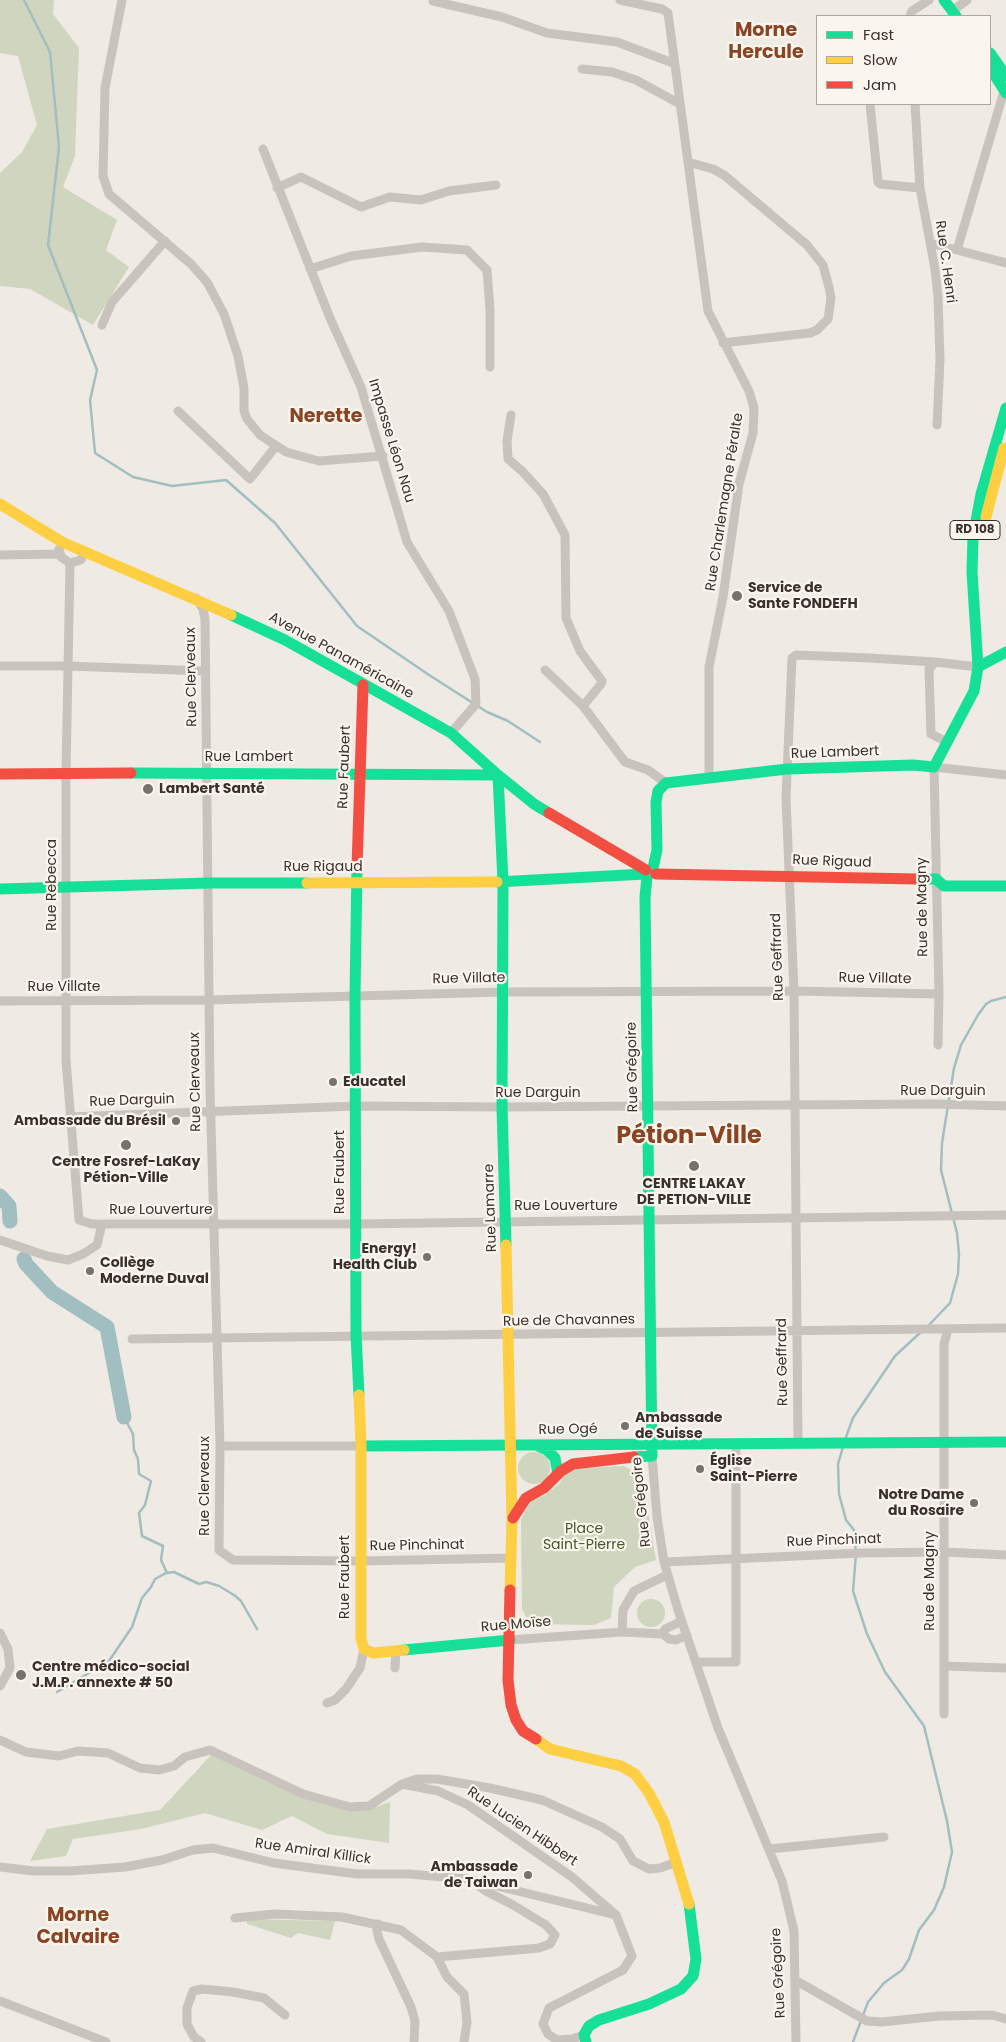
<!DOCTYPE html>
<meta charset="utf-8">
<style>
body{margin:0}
#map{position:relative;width:1006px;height:2042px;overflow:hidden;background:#efebe4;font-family:Poppins,sans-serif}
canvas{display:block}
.legend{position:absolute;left:816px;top:15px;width:175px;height:90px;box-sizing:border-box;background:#fbf6ed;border:1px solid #aea79f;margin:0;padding:6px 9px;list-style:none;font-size:15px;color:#3a312b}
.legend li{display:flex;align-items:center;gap:10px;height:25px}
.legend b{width:25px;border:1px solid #aea79f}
</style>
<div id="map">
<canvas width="1006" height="2042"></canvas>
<ul class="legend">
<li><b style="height:6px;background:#16e098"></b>Fast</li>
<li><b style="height:6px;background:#ffcf43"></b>Slow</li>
<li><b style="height:6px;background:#f24e42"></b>Jam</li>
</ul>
</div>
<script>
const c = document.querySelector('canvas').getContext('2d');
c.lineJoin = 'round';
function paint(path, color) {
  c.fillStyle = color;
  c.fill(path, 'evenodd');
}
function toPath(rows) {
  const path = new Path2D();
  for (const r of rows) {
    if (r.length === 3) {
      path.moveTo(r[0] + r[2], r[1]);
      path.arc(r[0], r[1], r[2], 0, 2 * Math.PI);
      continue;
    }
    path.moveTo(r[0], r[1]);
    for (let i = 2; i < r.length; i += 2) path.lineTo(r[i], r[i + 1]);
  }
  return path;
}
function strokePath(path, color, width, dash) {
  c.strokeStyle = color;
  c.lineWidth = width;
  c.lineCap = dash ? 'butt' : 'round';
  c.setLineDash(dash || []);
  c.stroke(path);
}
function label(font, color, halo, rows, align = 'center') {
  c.font = font + ' Poppins,sans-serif';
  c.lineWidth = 4.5;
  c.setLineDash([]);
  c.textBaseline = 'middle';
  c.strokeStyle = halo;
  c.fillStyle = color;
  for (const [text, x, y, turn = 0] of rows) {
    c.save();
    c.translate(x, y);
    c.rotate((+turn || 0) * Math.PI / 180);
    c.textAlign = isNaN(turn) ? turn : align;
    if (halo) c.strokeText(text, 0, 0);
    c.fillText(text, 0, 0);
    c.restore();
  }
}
paint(toPath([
 [0,0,54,0,53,14,79,48,75,156,63,187,117,220,106,250,129,267,93,325,30,289,0,286,0,173,22,152,37,125,18,56,0,53],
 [534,1468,16],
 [624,1466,634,1472,643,1481,656,1560,635,1567,614,1587,611,1618,594,1625,530,1624,522,1609,521,1520,530,1501,545,1495,559,1484,565,1473,579,1468],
 [651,1613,14],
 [211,1755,267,1782,325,1805,373,1808,390,1802,389,1843,327,1834,292,1816,262,1830,205,1813,141,1829,73,1839,66,1856,30,1861,47,1829,160,1810],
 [247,1919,335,1921,330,1940,298,1933,291,1938,247,1924]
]), '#cfd5be');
strokePath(toPath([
 [24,0,50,52,59,147,48,245,97,370,90,400,95,453,133,477,172,486,226,480,275,523,357,626,429,675,487,712,508,721,540,742],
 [928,1326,950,1303,958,1274,959,1254,957,1233,941,1170,942,1143,954,1068,961,1045,978,1015,986,1004,991,1001,1006,997],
 [124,1417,133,1434,134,1450,138,1459,139,1474,151,1481,145,1505,139,1513,142,1536,163,1546,161,1560,167,1573,174,1572,199,1584,206,1582,219,1586,234,1595,241,1601,257,1629],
 [846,1437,853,1418,895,1356,922,1331],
 [843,1447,838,1464,839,1494,846,1520,854,1530,856,1554,853,1591,867,1634,885,1672,924,1726,947,1821,952,1852,944,1887,934,1910,919,1930,909,1959,902,1970,884,1983,868,2002,853,2042],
 [57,1692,109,1661,132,1627,142,1598,151,1587,155,1579,166,1573]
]), '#a1bec0', 2.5);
strokePath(toPath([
 [0,1196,9,1206,10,1221],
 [24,1259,26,1264,52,1292,107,1327,124,1417]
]), '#a1bec0', 15);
strokePath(toPath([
 [122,0,105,88,103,176,109,194,191,264,207,282,224,314,238,356,244,388,244,411,247,419,260,435,286,452,319,461,383,456],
 [620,0,662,9,668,13,708,311,749,391,754,408,753,433,739,484,723,597,709,667,709,777],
 [433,1,502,17,547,33,617,42,673,63],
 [952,11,967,0],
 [910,16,912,11,929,0],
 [582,69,612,72,636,80,680,104],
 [870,104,878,182,880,184,920,188],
 [915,104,920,188,935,269,938,297,940,360,937,425],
 [263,149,330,318,361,387,407,542,449,611,475,679,476,704,451,733],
 [688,162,713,169,724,175,807,245,823,265,829,287,831,298,828,319,817,330,810,333,723,343],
 [277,188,301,177,361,207,390,197,421,200,449,191,496,185],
 [930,243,1006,263],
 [957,250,1004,91],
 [310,269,351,256,422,247,467,250,487,270,490,310,490,367],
 [102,325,112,302,165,241],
 [178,411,250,479,276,446],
 [511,415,507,441,508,459,522,471,543,494,565,535,566,618,580,651,602,681,601,684,583,706],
 [59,549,61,557,70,563,81,560,84,552],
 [0,555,59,554],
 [70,563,66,774,66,1060,79,1220,92,1224,355,1224,1006,1215],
 [196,598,203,609,205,619,210,1088,220,1446,219,1550,233,1560,360,1561,512,1558],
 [935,662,929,669,931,734,947,742],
 [0,666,68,666,205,671],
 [545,670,583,706,625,762,648,770,666,783],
 [0,1001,209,1000,503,992,794,991,939,994],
 [938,1045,939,994,934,767,1006,775],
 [69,1117,356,1106,502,1107,934,1104,1006,1106],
 [0,1240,47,1256,68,1260,83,1254,97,1245,102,1224],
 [132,1339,1006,1328],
 [798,1443,794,991,786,798,792,658,796,655,870,658,935,662,978,667],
 [220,1446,361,1446],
 [652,1456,657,1517,664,1562,678,1610,718,1728,782,1881,794,1931,796,2042],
 [664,1562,862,1553,944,1552,1006,1555],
 [622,1632,623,1610,634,1591,667,1575],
 [0,1633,8,1649,10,1668,0,1686],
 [663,1634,665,1629,682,1621],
 [510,1640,622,1632,663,1634,669,1639,676,1640,687,1635],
 [696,1662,736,1662,736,1443],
 [944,1666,1006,1668],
 [395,1668,396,1651],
 [327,1703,335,1700,346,1689,360,1668,364,1649],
 [944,1714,944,1344,948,1329],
 [0,1740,26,1752,59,1756,78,1751,108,1753,140,1768,159,1770,174,1766,185,1757,210,1750,303,1794,350,1807,369,1806,402,1784,417,1779,437,1779,490,1788,542,1800,602,1827,620,1839,633,1861,649,1869,660,1868,677,1862],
 [402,1784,438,1791,468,1805,572,1877,616,1915,632,1956,623,1970,549,2008,543,2024,548,2034,557,2040,572,2039,584,2035],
 [770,1849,884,1837],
 [0,1867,34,1871,70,1871,125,1867,162,1860,193,1850,213,1848,274,1863,357,1874,409,1874,468,1879,616,1915],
 [235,1918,275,1914,342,1917,401,1930,437,1957,447,1977,464,1994,467,2022,464,2042],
 [378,1924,377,1931,379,1939,411,2007,415,2021,414,2042],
 [437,1957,539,1948,550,1944,555,1935,546,1925,513,1905,486,1891,472,1881],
 [795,1980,867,2021,882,2022,939,2016,992,2015,1006,2019],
 [0,2001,106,2042],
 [201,2042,194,2037,187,2024,187,2008,193,1991,202,1989,233,1992,264,1998,285,2015]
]), '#c8c3bd', 9);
strokePath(toPath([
 [944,0,956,16],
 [990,53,1006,76],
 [990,68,1006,93],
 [231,615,285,640,451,733,498,775,534,804,549,813],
 [978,667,972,572,973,537,981,494,1006,408],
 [131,773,498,775],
 [498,775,503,882,502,1107,506,1245],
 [357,867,355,996,356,1335,359,1395],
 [653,868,657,850,656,802,658,791,666,783,787,769,913,765,934,767,974,691,978,667,1006,652],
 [917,879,936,879,944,886,1006,886],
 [497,882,645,874],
 [0,889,209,883,307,883],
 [361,1446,1006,1442],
 [538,1446,547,1450,555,1458,558,1474],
 [634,1457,652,1456,645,897,647,877],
 [404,1650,510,1640],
 [586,2042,584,2035,589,2026,599,2020,649,2004,681,1989,693,1976,696,1959,689,1904]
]), '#16e098', 11);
strokePath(toPath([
 [0,504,62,542,231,615],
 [986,517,1004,448],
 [307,883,497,882],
 [506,1245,512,1520,510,1590],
 [359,1395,361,1446,361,1639,364,1649,373,1653,404,1650],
 [536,1739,550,1749,621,1766,635,1774,649,1793,664,1822,689,1904]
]), '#ffcf43', 11);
strokePath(toPath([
 [0,774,131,773],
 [549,813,646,870],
 [357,867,363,685],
 [656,874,917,879],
 [513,1518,526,1498,544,1488,561,1471,573,1464,634,1457],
 [510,1590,508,1680,511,1705,516,1720,523,1731,536,1739]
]), '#f24e42', 11);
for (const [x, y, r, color] of [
 [737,596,6,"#79726c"],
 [148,789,6,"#79726c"],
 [333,1082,5,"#79726c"],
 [176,1121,5,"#79726c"],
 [126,1145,6,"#79726c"],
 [694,1166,6,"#79726c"],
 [427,1257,5,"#79726c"],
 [90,1271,5,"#79726c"],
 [625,1426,5,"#79726c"],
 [700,1469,5,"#79726c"],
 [974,1503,5,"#79726c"],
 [21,1675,6,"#79726c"],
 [528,1875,5,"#79726c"]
]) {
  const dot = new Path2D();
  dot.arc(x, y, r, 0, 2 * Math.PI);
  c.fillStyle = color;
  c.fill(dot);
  strokePath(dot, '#fbf6ed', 2);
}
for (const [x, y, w] of [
 [975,530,50]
]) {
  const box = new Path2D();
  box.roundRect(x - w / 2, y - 9.5, w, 19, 4);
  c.fillStyle = '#fbf6ed';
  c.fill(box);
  strokePath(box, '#3a312b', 1);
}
label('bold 12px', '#3a312b', null, [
 ["RD 108",975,530]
]);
label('14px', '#3a312b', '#fbf6ed', [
 ["Rue C. Henri",945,262,82],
 ["Impasse Léon Nau",391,441,73],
 ["Rue Charlemagne Péralte",725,502,-81],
 ["Avenue Panaméricaine",341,656,29],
 ["Rue Clerveaux",192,677,-91],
 ["Rue Lambert",835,753,-2],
 ["Rue Lambert",249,757],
 ["Rue Faubert",345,767,-88],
 ["Rue Rigaud",832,862,2],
 ["Rue Rigaud",323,867],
 ["Rue Rebecca",52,885,-90],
 ["Rue de Magny",923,907,-91],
 ["Rue Geffrard",778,957,-92],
 ["Rue Villate",469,979,-1],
 ["Rue Villate",875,979,1],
 ["Rue Villate",64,987],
 ["Rue Grégoire",633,1067,-91],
 ["Rue Clerveaux",196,1082,-91],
 ["Rue Darguin",943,1091],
 ["Rue Darguin",538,1093],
 ["Rue Darguin",132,1101,-2],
 ["Rue Faubert",340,1172,-90],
 ["Rue Louverture",566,1206],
 ["Rue Lamarre",491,1208,-92],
 ["Rue Louverture",161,1210],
 ["Rue de Chavannes",569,1321,-1],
 ["Rue Geffrard",783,1362,-91],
 ["Rue Ogé",568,1430,-1],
 ["Rue Clerveaux",205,1486,-90],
 ["Rue Grégoire",642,1502,-96],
 ["Rue Pinchinat",834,1541,-2],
 ["Rue Pinchinat",417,1546,-1],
 ["Rue Faubert",345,1577,-90],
 ["Rue de Magny",930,1581,-90],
 ["Rue Moïse",516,1625,-5],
 ["Rue Lucien Hibbert",522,1827,34],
 ["Rue Amiral Killick",313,1852,8],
 ["Rue Grégoire",779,1973,-93]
]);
label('bold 14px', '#3a312b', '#fbf6ed', [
 ["Service de",748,588],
 ["Sante FONDEFH",748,604],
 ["Lambert Santé",159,789],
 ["Educatel",343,1082],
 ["Ambassade du Brésil",166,1121,"right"],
 ["Centre Fosref-LaKay",126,1162,"center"],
 ["Pétion-Ville",126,1178,"center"],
 ["CENTRE LAKAY",694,1184,"center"],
 ["DE PETION-VILLE",694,1200,"center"],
 ["Energy!",417,1249,"right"],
 ["Health Club",417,1265,"right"],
 ["Collège",100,1263],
 ["Moderne Duval",100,1279],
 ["Ambassade",635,1418],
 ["de Suisse",635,1434],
 ["Église",710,1461],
 ["Saint-Pierre",710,1477],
 ["Notre Dame",964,1495,"right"],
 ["du Rosaire",964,1511,"right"],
 ["Centre médico-social",32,1667],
 ["J.M.P. annexte # 50",32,1683],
 ["Ambassade",518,1867,"right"],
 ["de Taiwan",518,1883,"right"]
], 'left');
label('14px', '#45592e', '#fbf6ed', [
 ["Place",584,1529],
 ["Saint-Pierre",584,1545]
]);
label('bold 19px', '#8a4423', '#fbf6ed', [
 ["Morne",766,31],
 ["Hercule",766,53],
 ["Nerette",326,417],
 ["Morne",78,1916],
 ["Calvaire",78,1938]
]);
label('bold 24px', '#8a4423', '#fbf6ed', [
 ["Pétion-Ville",689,1137]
]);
</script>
